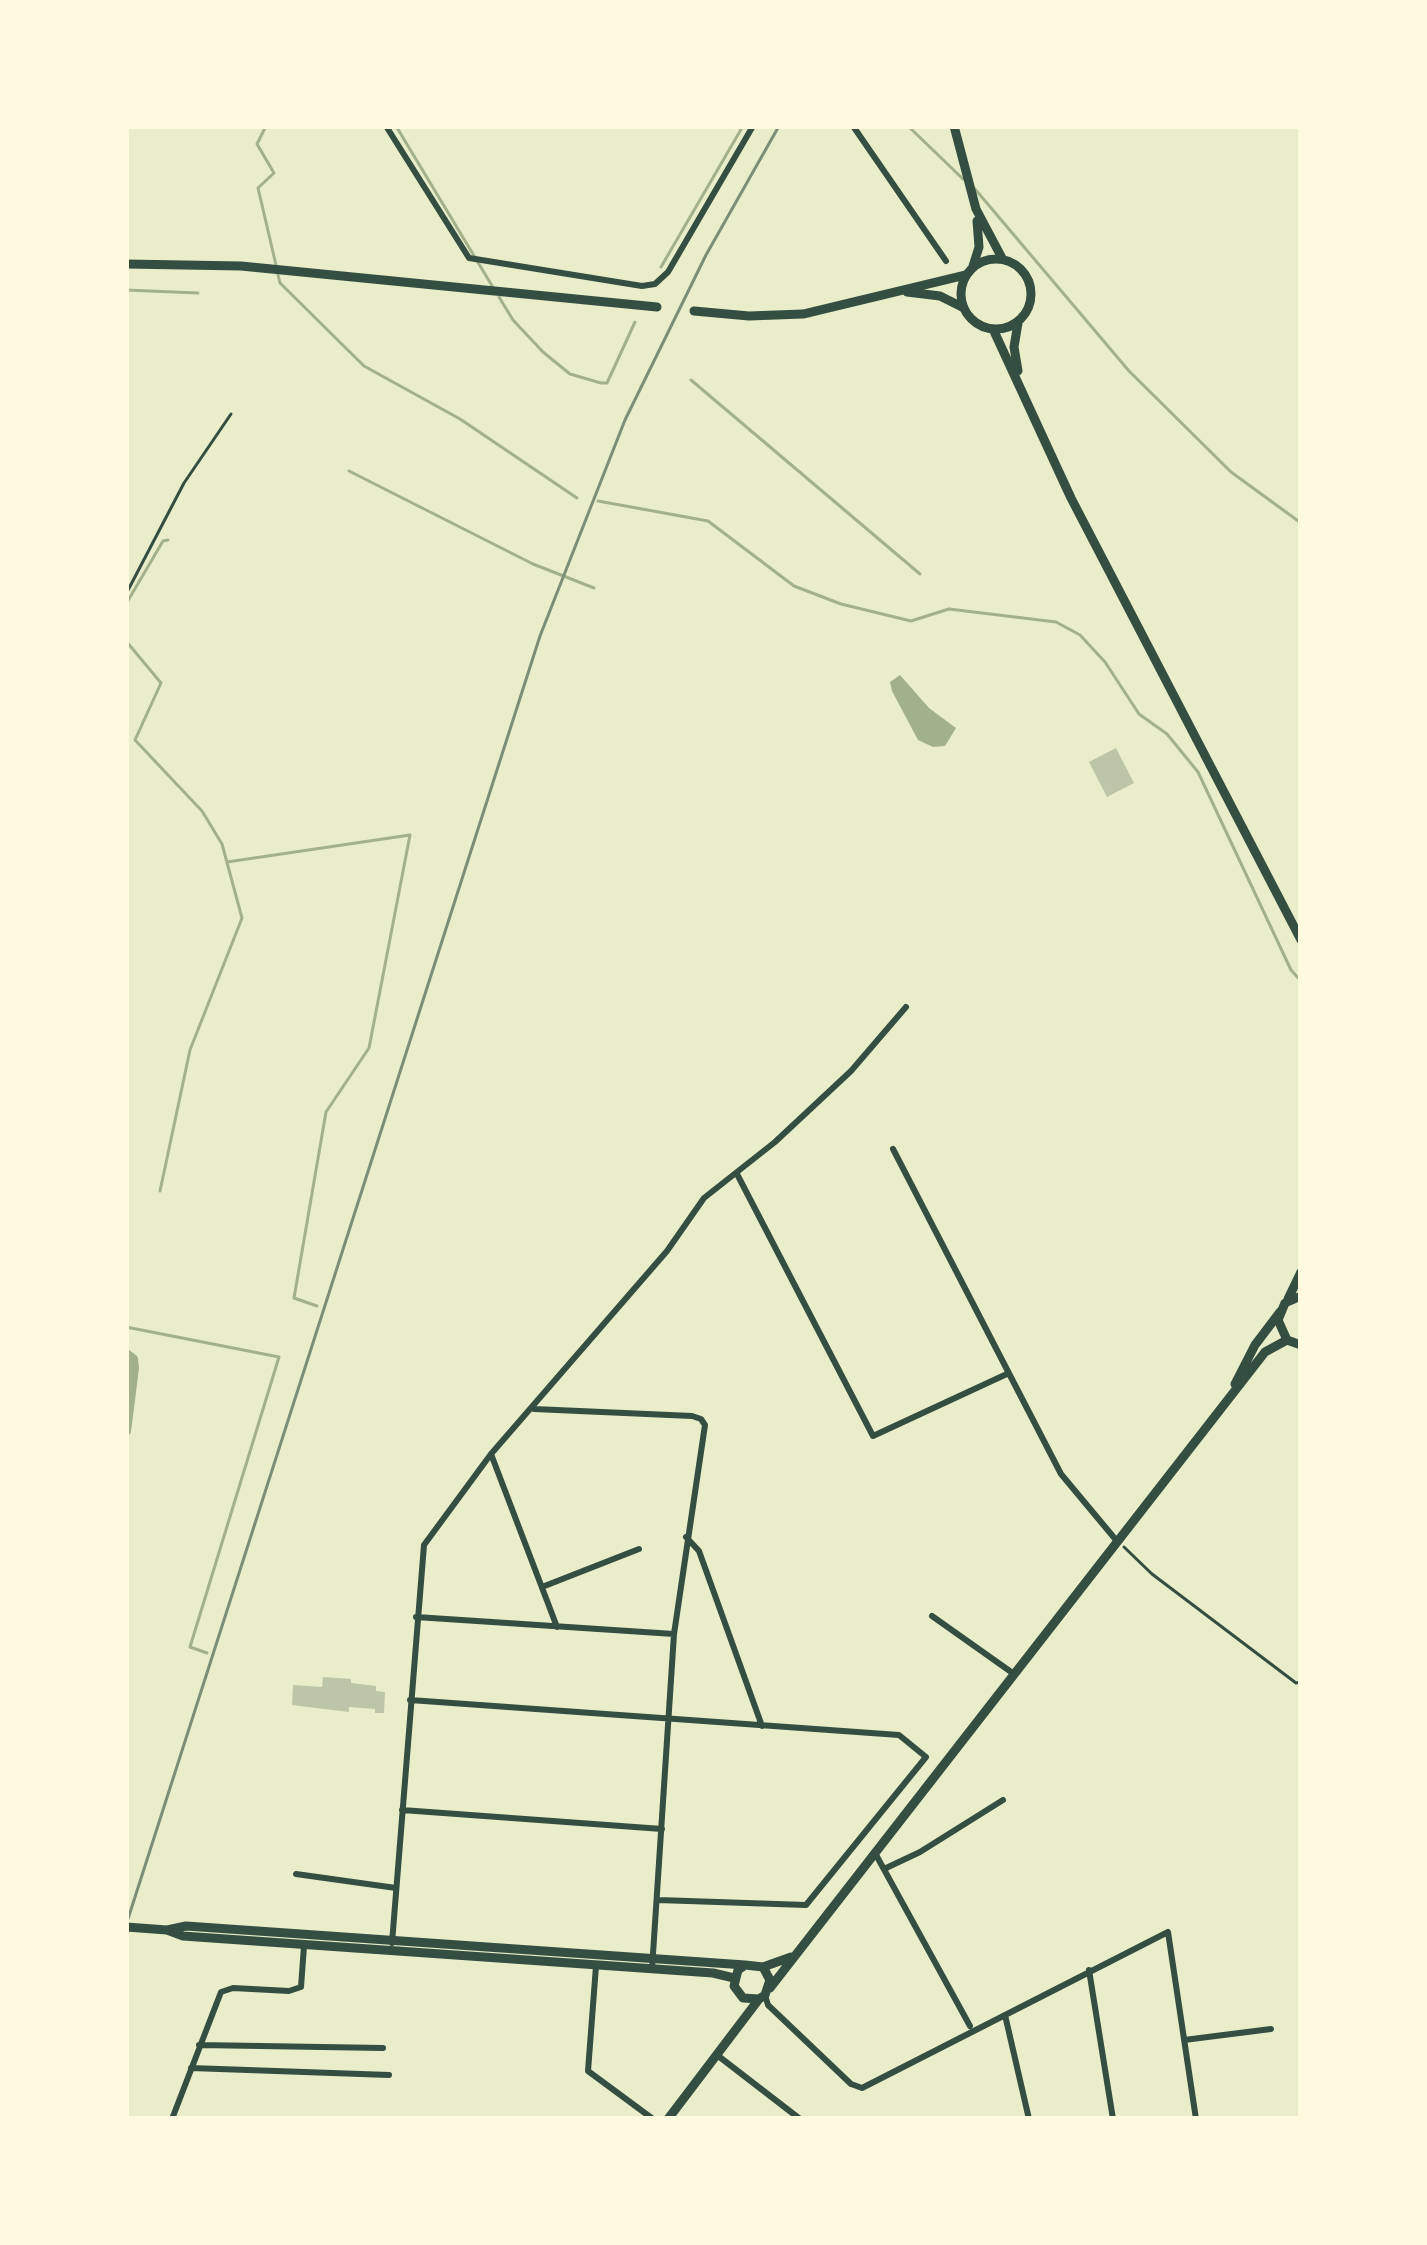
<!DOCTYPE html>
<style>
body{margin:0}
#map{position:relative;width:1427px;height:2245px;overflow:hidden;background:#e9edc9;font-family:"Varela Round",sans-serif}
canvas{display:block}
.frame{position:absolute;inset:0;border:129px solid #fefae0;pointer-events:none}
</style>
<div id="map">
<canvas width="1427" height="2245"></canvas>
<div class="frame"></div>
</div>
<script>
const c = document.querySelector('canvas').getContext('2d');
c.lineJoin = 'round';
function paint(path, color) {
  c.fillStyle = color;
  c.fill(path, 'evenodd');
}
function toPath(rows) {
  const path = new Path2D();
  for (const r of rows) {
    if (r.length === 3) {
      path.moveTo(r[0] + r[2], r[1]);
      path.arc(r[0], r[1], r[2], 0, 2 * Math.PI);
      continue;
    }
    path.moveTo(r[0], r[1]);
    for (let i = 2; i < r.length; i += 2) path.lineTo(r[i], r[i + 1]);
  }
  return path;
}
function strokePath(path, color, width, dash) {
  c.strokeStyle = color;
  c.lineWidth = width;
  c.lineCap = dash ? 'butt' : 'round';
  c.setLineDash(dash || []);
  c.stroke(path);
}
paint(toPath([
 [900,675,929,708,956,728,945,746,933,747,918,740,892,691,890,682]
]), '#a3b18a');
strokePath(toPath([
 [266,126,257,144,274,173,258,188,276,265],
 [396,126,494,289],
 [908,126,963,179],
 [975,189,1129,371,1231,472,1301,523],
 [661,267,743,126],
 [278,275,280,283,364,366,460,419,577,498],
 [126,290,198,293],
 [499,297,513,320,543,352,570,374,601,383,607,383,635,322],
 [691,380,920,574],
 [126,395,127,396],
 [349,471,533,564,594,588],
 [598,501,708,521,794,586,841,604,911,621,949,609,1056,622,1080,635,1105,662,1139,714,1167,734,1198,772,1291,970,1301,981],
 [126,604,163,541,168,540],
 [126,641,161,683,135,740,202,811,222,844,242,918,190,1050,160,1191],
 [227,862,410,835,369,1048,326,1112,294,1298,317,1306],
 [126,1327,279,1357,190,1647,207,1653]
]), '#a3b18a', 3);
strokePath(toPath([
 [126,1354,133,1359,134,1368,126,1431]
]), '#a3b18a', 10);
paint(toPath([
 [1116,748,1134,783,1107,797,1089,762],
 [323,1677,351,1679,351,1683,376,1686,376,1691,385,1692,384,1713,375,1713,375,1709,349,1707,349,1712,292,1705,293,1685,322,1687]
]), '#bcc5a7');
strokePath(toPath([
 [1124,1547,1152,1574,1296,1683,1301,1682]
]), '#344e41', 3);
strokePath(toPath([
 [126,594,184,483,231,414]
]), '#344e41', 3);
strokePath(toPath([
 [386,126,469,258,642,286,655,284,668,272,753,126],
 [853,126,946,261],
 [893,1149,1061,1474,1116,1540],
 [737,1174,873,1436,1009,1373],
 [534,1409,692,1416,701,1419,705,1425,674,1634,652,1969],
 [491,1454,557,1627],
 [686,1537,699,1551,762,1726],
 [542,1587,639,1549],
 [932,1616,1014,1674],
 [416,1617,674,1634],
 [410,1700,899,1735,926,1757,806,1905,658,1900],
 [402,1810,662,1829],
 [875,1853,970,2026],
 [884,1869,920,1852,1003,1800],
 [296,1874,396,1888],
 [392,1943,424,1545,491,1454,667,1251,704,1198,775,1142,851,1071,906,1007],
 [596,1966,588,2071,653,2119],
 [1089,1970,1113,2119],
 [765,1995,768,2005,851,2084,862,2088,1168,1932,1196,2119],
 [1005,2015,1029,2119],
 [1184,2040,1271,2029],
 [199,2045,383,2048],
 [717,2055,800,2119],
 [191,2068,389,2075],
 [172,2119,221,1992,233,1988,289,1991,301,1987,304,1946]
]), '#344e41', 6);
strokePath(toPath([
 [126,264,241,266,657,307],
 [907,292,940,296,964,308],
 [694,311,749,316,803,314,965,275],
 [1235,1384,1255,1345,1280,1312],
 [126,1927,167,1930,186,1926,745,1965],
 [167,1930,183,1936,713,1973,734,1978],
 [763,1967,770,1980,765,1995,759,1999,743,1998,734,1986,738,1970,745,1965,763,1967,791,1957],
 [770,1988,1265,1352,1287,1340],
 [668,2119,759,1999]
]), '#344e41', 9);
strokePath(toPath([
 [954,126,976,209,1002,258],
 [996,294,35],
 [973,266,979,247,977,221],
 [993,329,1071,498,1301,940],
 [1018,371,1014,347,1018,323],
 [1301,1296,1285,1303,1278,1320,1287,1340,1301,1345],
 [1288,1299,1301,1272]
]), '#344e41', 9);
strokePath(toPath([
 [126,1925,540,636,625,420,706,255,779,126]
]), '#7c8e77', 3);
</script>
